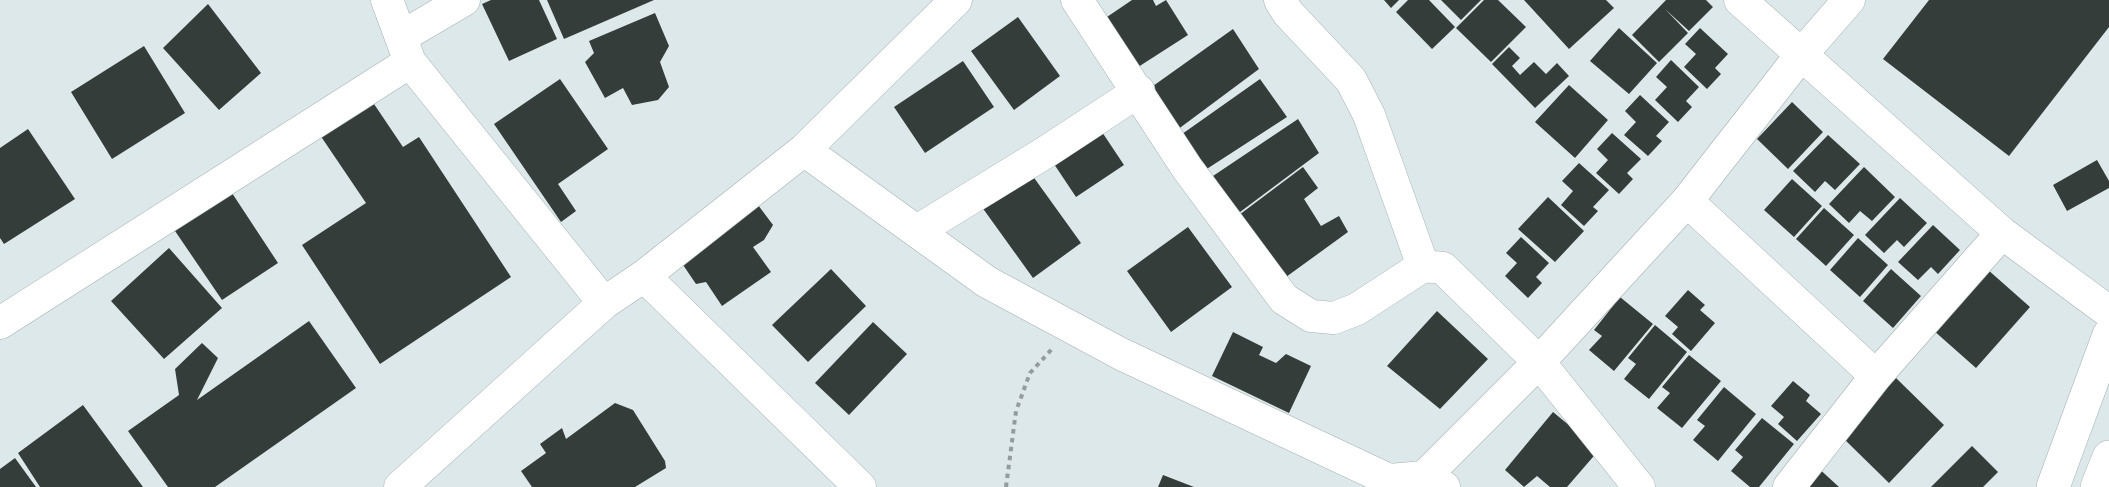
<!DOCTYPE html>
<style>
body{margin:0}
canvas{display:block;background:#dce8e9}
</style>
<canvas width="2109" height="487"></canvas>
<script>
const c = document.querySelector('canvas').getContext('2d');
c.lineJoin = 'round';
function paint(path, color) {
  c.fillStyle = color;
  c.fill(path, 'evenodd');
}
function toPath(rows) {
  const path = new Path2D();
  for (const r of rows) {
    path.moveTo(r[0], r[1]);
    for (let i = 2; i < r.length; i += 2) path.lineTo(r[i], r[i + 1]);
  }
  return path;
}
function strokePath(path, color, width, dash) {
  c.strokeStyle = color;
  c.lineWidth = width;
  c.lineCap = dash ? 'butt' : 'round';
  c.setLineDash(dash || []);
  c.stroke(path);
}
paint(toPath([
 [491,0,539,0,557,39,509,61,482,4],
 [547,0,654,0,564,39],
 [1132,0,1153,0,1156,6,1166,0,1188,35,1135,69,1104,19],
 [1384,0,1399,0,1391,8],
 [1408,0,1429,0,1455,27,1432,49,1396,12],
 [1441,0,1481,0,1461,20],
 [1484,0,1498,0,1526,27,1491,62,1456,28],
 [1524,0,1606,0,1614,8,1569,49],
 [1666,0,1706,0,1713,7,1689,31,1665,9,1688,33,1659,62,1632,35],
 [1929,0,2109,0,2109,27,2009,156,1883,59],
 [208,4,261,73,219,110,163,48],
 [655,13,669,46,660,62,669,87,658,100,632,105,623,88,605,98,585,62,594,53,589,41],
 [1018,17,1060,76,1014,110,971,51],
 [1619,28,1657,63,1629,94,1590,61],
 [1700,28,1728,54,1715,68,1721,74,1707,89,1684,67,1696,54,1685,44],
 [1233,29,1259,69,1173,133,1146,91],
 [144,46,185,113,112,159,71,92],
 [1509,47,1520,58,1512,66,1520,75,1534,62,1546,74,1557,63,1569,76,1535,108,1492,64],
 [1671,60,1699,87,1686,101,1692,107,1678,122,1655,100,1667,87,1656,77],
 [963,61,994,107,925,153,894,107],
 [560,79,608,149,558,184,576,211,561,222,494,124],
 [1260,79,1287,117,1199,174,1175,139],
 [1569,85,1608,120,1575,158,1535,122],
 [1640,95,1669,122,1656,136,1662,141,1648,156,1624,135,1636,122,1625,111],
 [372,101,403,147,419,137,511,277,380,364,302,245,366,203,320,135],
 [1792,102,1823,132,1788,169,1757,139],
 [1298,119,1319,153,1232,218,1207,180],
 [1094,120,1124,165,1076,197,1046,152],
 [28,129,75,199,4,244,0,238,0,148],
 [1612,133,1641,159,1627,173,1633,179,1619,194,1596,173,1608,160,1597,149],
 [1828,135,1860,164,1835,190,1825,181,1815,192,1793,171],
 [2097,160,2109,181,2109,188,2067,211,2053,185],
 [1579,163,1609,190,1593,207,1598,211,1584,226,1561,205,1573,191,1562,181],
 [1303,167,1318,188,1304,199,1321,226,1339,216,1348,232,1286,277,1239,215],
 [1864,167,1895,197,1872,221,1860,211,1849,223,1829,204],
 [1027,168,1081,243,1033,278,979,203],
 [1792,179,1822,206,1794,237,1764,210],
 [230,190,278,263,222,300,173,228],
 [1548,197,1584,231,1555,262,1518,229],
 [1900,198,1927,223,1904,247,1897,240,1884,253,1865,235],
 [758,205,773,225,764,240,753,247,771,272,722,306,706,282,696,284,679,259],
 [1824,208,1854,235,1826,266,1796,239],
 [1933,225,1960,250,1938,274,1931,267,1918,280,1898,262],
 [1188,227,1232,287,1171,332,1127,271],
 [1521,237,1549,263,1536,277,1542,283,1528,298,1505,276,1517,263,1506,253],
 [1858,238,1888,265,1860,297,1830,270],
 [169,248,222,308,164,359,111,301],
 [831,269,866,306,808,362,772,325],
 [1891,269,1921,296,1893,328,1863,301],
 [1987,269,2030,307,1976,368,1933,330],
 [1688,290,1705,305,1700,310,1715,323,1691,351,1672,334,1678,327,1665,316],
 [1620,297,1653,324,1614,371,1589,350,1602,336,1594,330],
 [1437,311,1488,359,1440,409,1387,366],
 [309,321,356,388,215,487,168,487,128,431,179,395,175,369,202,343,218,358,197,400],
 [873,322,907,354,849,415,815,383],
 [1655,325,1687,352,1649,399,1624,379,1636,364,1628,358],
 [1233,332,1263,347,1259,355,1276,363,1286,354,1311,366,1289,413,1212,376],
 [1689,355,1721,381,1682,428,1657,408,1670,393,1662,387],
 [1896,378,1944,425,1889,483,1841,436],
 [1793,381,1810,395,1806,401,1821,414,1797,441,1778,424,1784,417,1771,406],
 [1724,387,1756,414,1718,461,1693,440,1705,426,1697,420],
 [615,403,633,410,665,461,666,468,635,487,532,487,521,471,546,453,540,444,562,428,566,439],
 [83,405,143,487,40,487,18,453],
 [1553,412,1599,450,1567,487,1550,487,1537,476,1524,487,1505,470],
 [1762,418,1794,444,1759,487,1750,487,1731,471,1743,457,1735,450],
 [1972,446,1998,472,1983,487,1931,487],
 [15,458,36,487,0,487,0,469],
 [1815,465,1839,487,1795,487],
 [1163,475,1194,487,1158,487]
]), '#353d3a');
const street = toPath([
 [387,0,410,62,604,303],
 [1077,0,1187,168,1284,299,1311,316,1334,318,1357,309,1423,266,1443,268,1539,362,1639,487],
 [1280,0,1288,13,1351,80,1369,115,1423,266],
 [1740,0,2002,233,2109,312],
 [401,37,464,0],
 [804,150,987,282,1121,354,1389,480,1424,477,1444,487],
 [1687,201,1876,376],
 [917,231,1046,152,1139,91],
 [644,276,860,487],
 [0,323,410,62],
 [1424,477,1539,362,1687,201,1801,55,1849,0],
 [400,487,604,303,644,276,804,150,956,0],
 [1789,487,1876,376,2002,233]
]);
const secondary = toPath([
 [2053,487,2109,335],
 [2097,487,2109,457]
]);
strokePath(street, '#a4b0b1', 33);
strokePath(secondary, '#a4b0b1', 34);
strokePath(toPath([
 [1006,487,1016,411,1030,373,1052,349]
]), '#939c9d', 4, [4.5, 4.5]);
strokePath(street, '#fff', 32);
strokePath(secondary, '#fff', 33);
</script>
